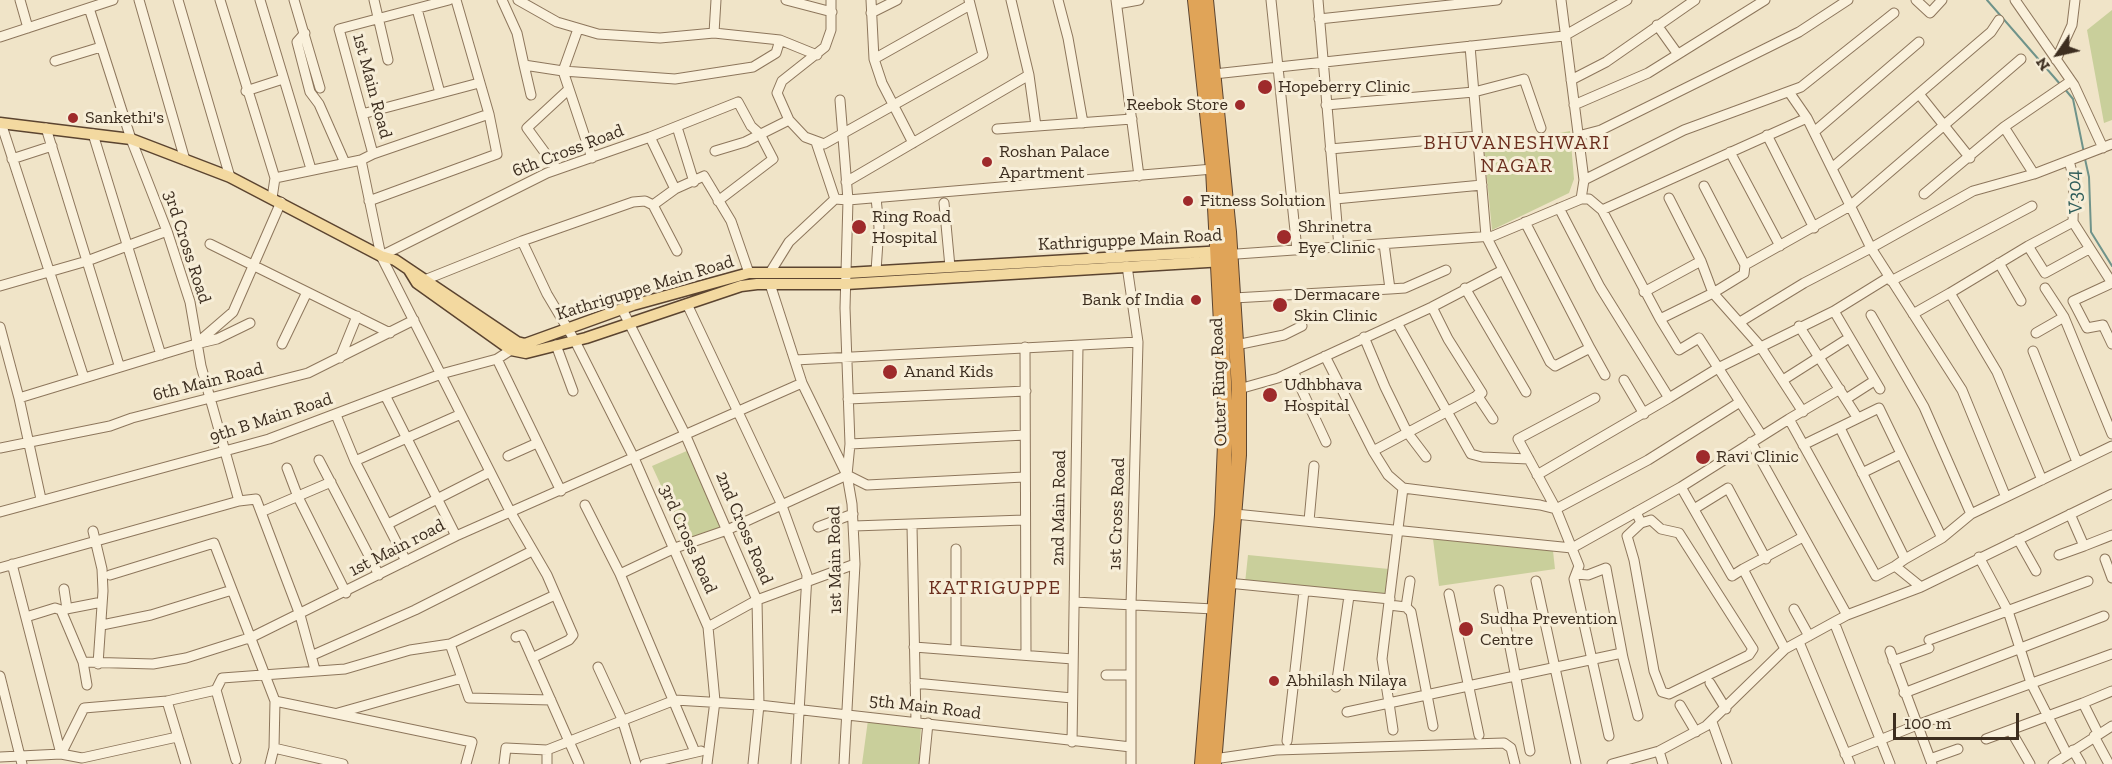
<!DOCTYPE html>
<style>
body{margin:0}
#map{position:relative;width:2112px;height:764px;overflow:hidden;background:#f0e4c8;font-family:"Zilla Slab",serif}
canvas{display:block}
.north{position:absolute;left:2028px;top:24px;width:60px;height:60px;-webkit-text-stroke:4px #f7eed8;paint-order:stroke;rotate:236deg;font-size:16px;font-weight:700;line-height:24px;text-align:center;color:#3d2e20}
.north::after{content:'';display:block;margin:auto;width:21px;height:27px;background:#3d2e20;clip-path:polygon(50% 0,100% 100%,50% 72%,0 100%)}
.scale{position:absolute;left:1893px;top:713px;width:126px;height:27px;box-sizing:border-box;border:3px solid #3d2e20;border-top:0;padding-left:8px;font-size:18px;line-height:21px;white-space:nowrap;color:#3d2e20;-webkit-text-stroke:4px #f7eed8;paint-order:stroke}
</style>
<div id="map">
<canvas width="2112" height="764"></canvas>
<div class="north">N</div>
<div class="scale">100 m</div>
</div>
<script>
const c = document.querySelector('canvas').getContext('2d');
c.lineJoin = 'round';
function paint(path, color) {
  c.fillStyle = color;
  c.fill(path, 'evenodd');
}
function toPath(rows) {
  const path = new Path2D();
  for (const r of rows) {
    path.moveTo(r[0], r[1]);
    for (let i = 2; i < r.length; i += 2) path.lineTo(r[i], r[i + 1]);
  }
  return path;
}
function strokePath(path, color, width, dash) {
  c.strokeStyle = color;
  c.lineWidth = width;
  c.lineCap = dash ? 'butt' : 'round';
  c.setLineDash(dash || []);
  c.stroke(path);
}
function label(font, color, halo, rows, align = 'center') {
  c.font = font + ' "Zilla Slab",serif';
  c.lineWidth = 6;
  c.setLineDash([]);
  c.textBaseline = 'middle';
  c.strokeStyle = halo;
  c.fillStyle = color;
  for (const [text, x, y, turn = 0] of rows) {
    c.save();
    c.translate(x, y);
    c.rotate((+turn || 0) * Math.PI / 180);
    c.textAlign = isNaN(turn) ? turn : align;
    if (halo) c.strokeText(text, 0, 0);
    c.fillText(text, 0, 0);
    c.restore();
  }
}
paint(toPath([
 [2112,10,2112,120,2104,123,2087,30],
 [1570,131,1574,179,1569,193,1492,230,1484,148],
 [689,450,722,527,687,542,652,466],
 [1433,539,1553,551,1555,569,1439,586],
 [1248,555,1389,569,1386,597,1245,583],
 [868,720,921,727,919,764,862,764]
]), '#c9cf9b');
strokePath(toPath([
 [1987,0,2060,84],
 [2064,88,2073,99,2084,153],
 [2085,159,2089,177,2091,232,2112,266]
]), '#6f938a', 2);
const minor = toPath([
 [20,0,28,28],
 [139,0,185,160],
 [178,0,230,177],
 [220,0,275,178,272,198],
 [260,0,311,169],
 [294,0,320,88],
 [374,0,388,60],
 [449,0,339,29,373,154,361,160,381,256,511,513,547,575,573,635,569,640,532,658],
 [502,0,517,33,524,65,563,71,675,79,753,67,776,53,780,40],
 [518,0,557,22,598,34,660,38,714,33,780,40,817,55],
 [786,0,832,12],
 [831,0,831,30,825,47,782,81,777,93,789,120,805,137,824,144,983,55,969,0],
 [871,0,874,59,882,83,913,143],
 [1011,0,1029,75,1036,126],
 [1058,0,1068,38,1083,123],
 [1116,0,1139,176],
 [1271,0,1297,250],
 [1318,0,1339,247],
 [1916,0,1930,13,1942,0],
 [2015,0,2074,85,2103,148],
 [1117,4,1139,0],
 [89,8,131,139,167,231,190,302,201,366,239,501],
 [417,9,440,93],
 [871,13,897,0],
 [1319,19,1497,0],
 [1657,25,1677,53],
 [578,29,563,71,592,158],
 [305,33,297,42,310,92,319,104,345,163],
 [714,33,716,0],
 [0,37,113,0],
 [1470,46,1486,236,1550,362,1555,366,1590,348,1525,222],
 [874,59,970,5],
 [2056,60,2072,25,2075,0],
 [55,61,101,47],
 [524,65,531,95],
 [1214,74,1564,36,1627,0],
 [1571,80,1606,62,1695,0],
 [246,91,283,79],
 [1789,92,1807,118],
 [1919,94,1970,158],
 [840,100,848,200,845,308,850,444,847,475,852,504,855,564,844,764],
 [1326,105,1474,92,1524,79,1541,128],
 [1574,105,1648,73,1765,0],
 [362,114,479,83],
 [1,123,84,378],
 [677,127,694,182],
 [2004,127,2034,174],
 [46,128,119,365],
 [997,129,1132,119],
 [1814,132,1919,42],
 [93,134,161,355],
 [1767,135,1814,228],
 [1578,136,1601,130,1799,32,1848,0],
 [650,137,675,189,704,176,731,221,749,273],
 [816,142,835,199],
 [1330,149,1478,136],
 [715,151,745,142,789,120],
 [1730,152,1780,246],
 [373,154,489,114,456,0],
 [12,159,52,146],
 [2069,161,2074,179,2073,222],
 [1832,168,1991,32,1999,20],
 [557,169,527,128,568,90],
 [275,178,361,160],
 [1584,180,1684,130,1801,87,1894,13],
 [846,182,1029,75],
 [1704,186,1745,265],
 [1924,194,2004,127,2071,81],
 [1669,198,1701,261,1713,293,1760,346,1803,412],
 [1335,199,1482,185],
 [1581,199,1589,199,1602,210,1807,118,1871,248,1973,191,2034,174,2112,144],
 [369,201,497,154,489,114],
 [944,203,950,267],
 [653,205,675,189],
 [1559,208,1600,287,1669,398,1718,368,1834,311,1889,277],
 [1602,210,1660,319,1713,293,1744,274,1745,265,1850,206,2021,59],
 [522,241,547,294,575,341,634,458,708,627,715,701,707,764],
 [210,244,390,333],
 [2089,249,2045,273,2028,246,2073,222,2112,283],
 [1237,254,1493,236,1581,199,1584,180,1561,0],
 [381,256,547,173,650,137,738,102,751,126,760,134,773,159,718,201],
 [1999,263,2021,301],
 [1127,266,1138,342,1131,605,1131,764],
 [771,271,789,242,835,199,848,200,1213,169],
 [876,271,879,227,876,198],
 [427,279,522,241,633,202,645,201,653,205,677,251],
 [1891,281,2032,206],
 [2112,283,2073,301,2087,328,2103,325,2112,344],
 [770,284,802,383,847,475],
 [0,286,87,261,167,231],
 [1465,288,1526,392],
 [2045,288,2064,317],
 [1390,289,1405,288,1446,270],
 [1644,292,1701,261],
 [1950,293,2028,246],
 [1234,298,1390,289,1384,244],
 [687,304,781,503,807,575,796,764],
 [622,309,685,434,757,600,759,705,753,764],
 [1834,311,1880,389],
 [1913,314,1950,293,1997,372,2042,480],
 [1871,315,1924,407,1971,514],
 [1660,319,1679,350,1699,338,1762,436],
 [1740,322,1804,283,1871,248,1962,390,2005,495],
 [1397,323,1471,454,1482,457,1529,459],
 [1799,326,1857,417],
 [0,327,19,398,41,499],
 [2036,333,2064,317,2112,434],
 [1364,337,1385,387,1407,432,1426,457],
 [196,344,217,339,250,323],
 [282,344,307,292],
 [556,345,573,391],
 [1236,345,1284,335,1302,326],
 [1025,347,1026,655],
 [1590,348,1605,375],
 [2033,351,2077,462],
 [1325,356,1373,451,1388,475,1403,488,1382,659,1389,703,1622,653],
 [340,358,357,316],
 [497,359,561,491],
 [795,360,1138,342],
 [1293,371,1326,442],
 [1624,380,1644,414],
 [1783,380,1849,338],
 [1239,389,1278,378,1432,307,1503,270],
 [1840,389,1789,419,1876,576,1895,566],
 [385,395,456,536],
 [1477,395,1493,419],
 [19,398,196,344,233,312,281,202],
 [848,399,1026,391],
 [1846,399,1874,381],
 [336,415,355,461,406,561],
 [1840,428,1905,559],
 [1751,442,1847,615],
 [850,444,1025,435],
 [1803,445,1879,408,1942,538],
 [0,448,110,426,132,418,308,373,414,320],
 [1373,451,1482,393,1448,339,1432,307],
 [508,456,537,443],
 [319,460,379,575],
 [355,461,461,414],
 [287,468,298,497,346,593],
 [1862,473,1901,454],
 [847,475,867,485,1024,477],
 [1537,475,1669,398],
 [1681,487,1732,576,1743,569],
 [1403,488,1540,505,1556,509,1518,439,1595,398],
 [585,505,620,574,695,752],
 [1694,509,1728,488,1766,559],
 [0,512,269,439,441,374,497,359,511,350],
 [261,512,331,482],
 [1636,512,1641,523,1651,520,1661,529,1679,533,1753,649,1749,655,1669,694,1662,692,1654,671,1634,560,1627,536,1641,523],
 [1235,514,1572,548,1681,487,1789,419],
 [1309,521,1314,466],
 [388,524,490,472],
 [854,526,1024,520],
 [912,526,916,721],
 [818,527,853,514],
 [93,531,102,569,103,591,98,664],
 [2018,539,2036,571],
 [2084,546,2112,535],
 [956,549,956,650],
 [2059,555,2084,546,2070,514],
 [1979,557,2008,611,2031,683,2067,754],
 [2105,559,2112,578],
 [12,564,61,754],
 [0,568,239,501,256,499,300,615,315,670],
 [620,574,675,548,727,530,847,475],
 [1576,574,1588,575,1606,568,1623,658,1638,716],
 [110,575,214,543,275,701],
 [1536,581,1576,764],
 [1228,583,1390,599],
 [1921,587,2112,494],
 [64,589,67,609],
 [1499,590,1530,751],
 [1449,594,1479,735],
 [1074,602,1214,609],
 [1389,605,1406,607,1411,612,1433,726],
 [1406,607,1410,581],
 [1794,609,1809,636],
 [61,610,97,603],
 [26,617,55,608,61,610,83,662,153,664,186,658,252,637,456,536,802,383],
 [1834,622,1890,764],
 [102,625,151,615,232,590],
 [708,627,757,600,855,564],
 [516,637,522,635,579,764],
 [1929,640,2088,581],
 [1799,642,1850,764],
 [450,644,462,678],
 [914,647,1073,659],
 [1785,649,1743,569,1803,537],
 [1890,651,1932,764],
 [313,655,415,610,532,551],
 [1893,661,1929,648],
 [83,662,87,685],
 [598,667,622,719,636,764],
 [1106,675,1130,675],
 [0,676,22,764],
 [915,683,1072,698],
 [1710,683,1726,709],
 [1336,687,1349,596],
 [1904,693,2104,616],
 [167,701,186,764],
 [275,701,472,742,466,764],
 [2083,703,2112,691],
 [1680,705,1696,732],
 [1347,712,1389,703,1393,730],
 [338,713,462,678,469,698,551,700],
 [1712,722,1727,764],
 [2011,731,2030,764],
 [1609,736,1574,579,1579,566,1556,509,1648,460,1740,402],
 [2094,736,2109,764],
 [1986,739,2083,703,2098,733],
 [1287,741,1304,591],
 [1072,742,1078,346],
 [274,748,343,764],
 [2073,750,2081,764],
 [1659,751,1663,764],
 [61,754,84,708,167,701,216,690],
 [1845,754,1917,725,2112,654],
 [0,757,61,754,82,758,177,737],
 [1214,759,1276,750,1504,743,1511,748,1515,764],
 [1930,759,1958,749],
 [236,760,216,690,222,678,345,669,410,650,450,644,555,595],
 [270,764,274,748,275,701],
 [504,764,506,748,547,750],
 [547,764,547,750,675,700,759,705,1131,747],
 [645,764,701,751],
 [924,764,928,723],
 [1612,764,1659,751,1706,726,1785,649,1847,615,1921,587,1895,566,1905,559,1942,538,1971,514,2112,446],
 [2053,764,2112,726]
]);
const major = toPath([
 [0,123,131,139,230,177,381,256,395,260,517,342,525,344,633,305,749,273,847,273,1224,251],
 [409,270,417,283,511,350,526,353,586,338,741,286,757,284,846,284,1224,261]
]);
const highway = toPath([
 [1195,0,1213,169,1226,420,1222,515,1202,764],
 [1206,0,1229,232,1239,389,1239,455,1214,764]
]);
strokePath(minor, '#8d765c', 11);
strokePath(major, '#5b4430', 13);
strokePath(highway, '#5b4430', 16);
strokePath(minor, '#faf1dc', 9);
strokePath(major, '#f3d9a0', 10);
strokePath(highway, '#e0a458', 14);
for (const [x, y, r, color] of [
 [1265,87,8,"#9e2a2b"],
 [1240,105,6,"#9e2a2b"],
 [73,118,6,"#9e2a2b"],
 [987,162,6,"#9e2a2b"],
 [1188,201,6,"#9e2a2b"],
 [859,227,8,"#9e2a2b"],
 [1284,237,8,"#9e2a2b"],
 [1196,300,6,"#9e2a2b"],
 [1280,305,8,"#9e2a2b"],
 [890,372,8,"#9e2a2b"],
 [1270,395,8,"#9e2a2b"],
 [1703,457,8,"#9e2a2b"],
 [1466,629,8,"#9e2a2b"],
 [1274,681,6,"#9e2a2b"]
]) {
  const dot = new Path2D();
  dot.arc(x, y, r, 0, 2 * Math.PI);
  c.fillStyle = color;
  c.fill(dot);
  strokePath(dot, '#f7eed8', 2);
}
label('18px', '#3d2e20', '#f7eed8', [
 ["1st Main Road",372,86,75],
 ["6th Cross Road",568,151,-21],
 ["Kathriguppe Main Road",1130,240,-3],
 ["3rd Cross Road",187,247,72],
 ["Kathriguppe Main Road",645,288,-17],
 ["6th Main Road",208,382,-14],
 ["Outer Ring Road",1219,382,-92],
 ["9th B Main Road",271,418,-18],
 ["2nd Main Road",1059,508,-89],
 ["1st Cross Road",1117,514,-88],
 ["2nd Cross Road",744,528,67],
 ["3rd Cross Road",688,539,66],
 ["1st Main road",397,548,-27],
 ["1st Main Road",835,560,-91],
 ["5th Main Road",925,707,7]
]);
label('18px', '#3d2e20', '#f7eed8', [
 ["Hopeberry Clinic",1278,87],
 ["Reebok Store",1228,105,"right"],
 ["Sankethi's",85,118],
 ["Roshan Palace",999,152],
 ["Apartment",999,173],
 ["Fitness Solution",1200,201],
 ["Ring Road",872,217],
 ["Hospital",872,238],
 ["Shrinetra",1298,227],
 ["Eye Clinic",1298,248],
 ["Dermacare",1294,295],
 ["Skin Clinic",1294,316],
 ["Bank of India",1184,300,"right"],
 ["Anand Kids",904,372],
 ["Udhbhava",1284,385],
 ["Hospital",1284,406],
 ["Ravi Clinic",1716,457],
 ["Sudha Prevention",1480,619],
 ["Centre",1480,640],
 ["Abhilash Nilaya",1286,681]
], 'left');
c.letterSpacing = '1.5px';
label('20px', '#6b2e1e', '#f7eed8', [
 ["BHUVANESHWARI",1517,143],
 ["NAGAR",1517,166],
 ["KATRIGUPPE",995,588]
]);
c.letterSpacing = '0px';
label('italic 20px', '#2f5d5a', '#f7eed8', [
 ["V304",2075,192,-94]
]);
</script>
